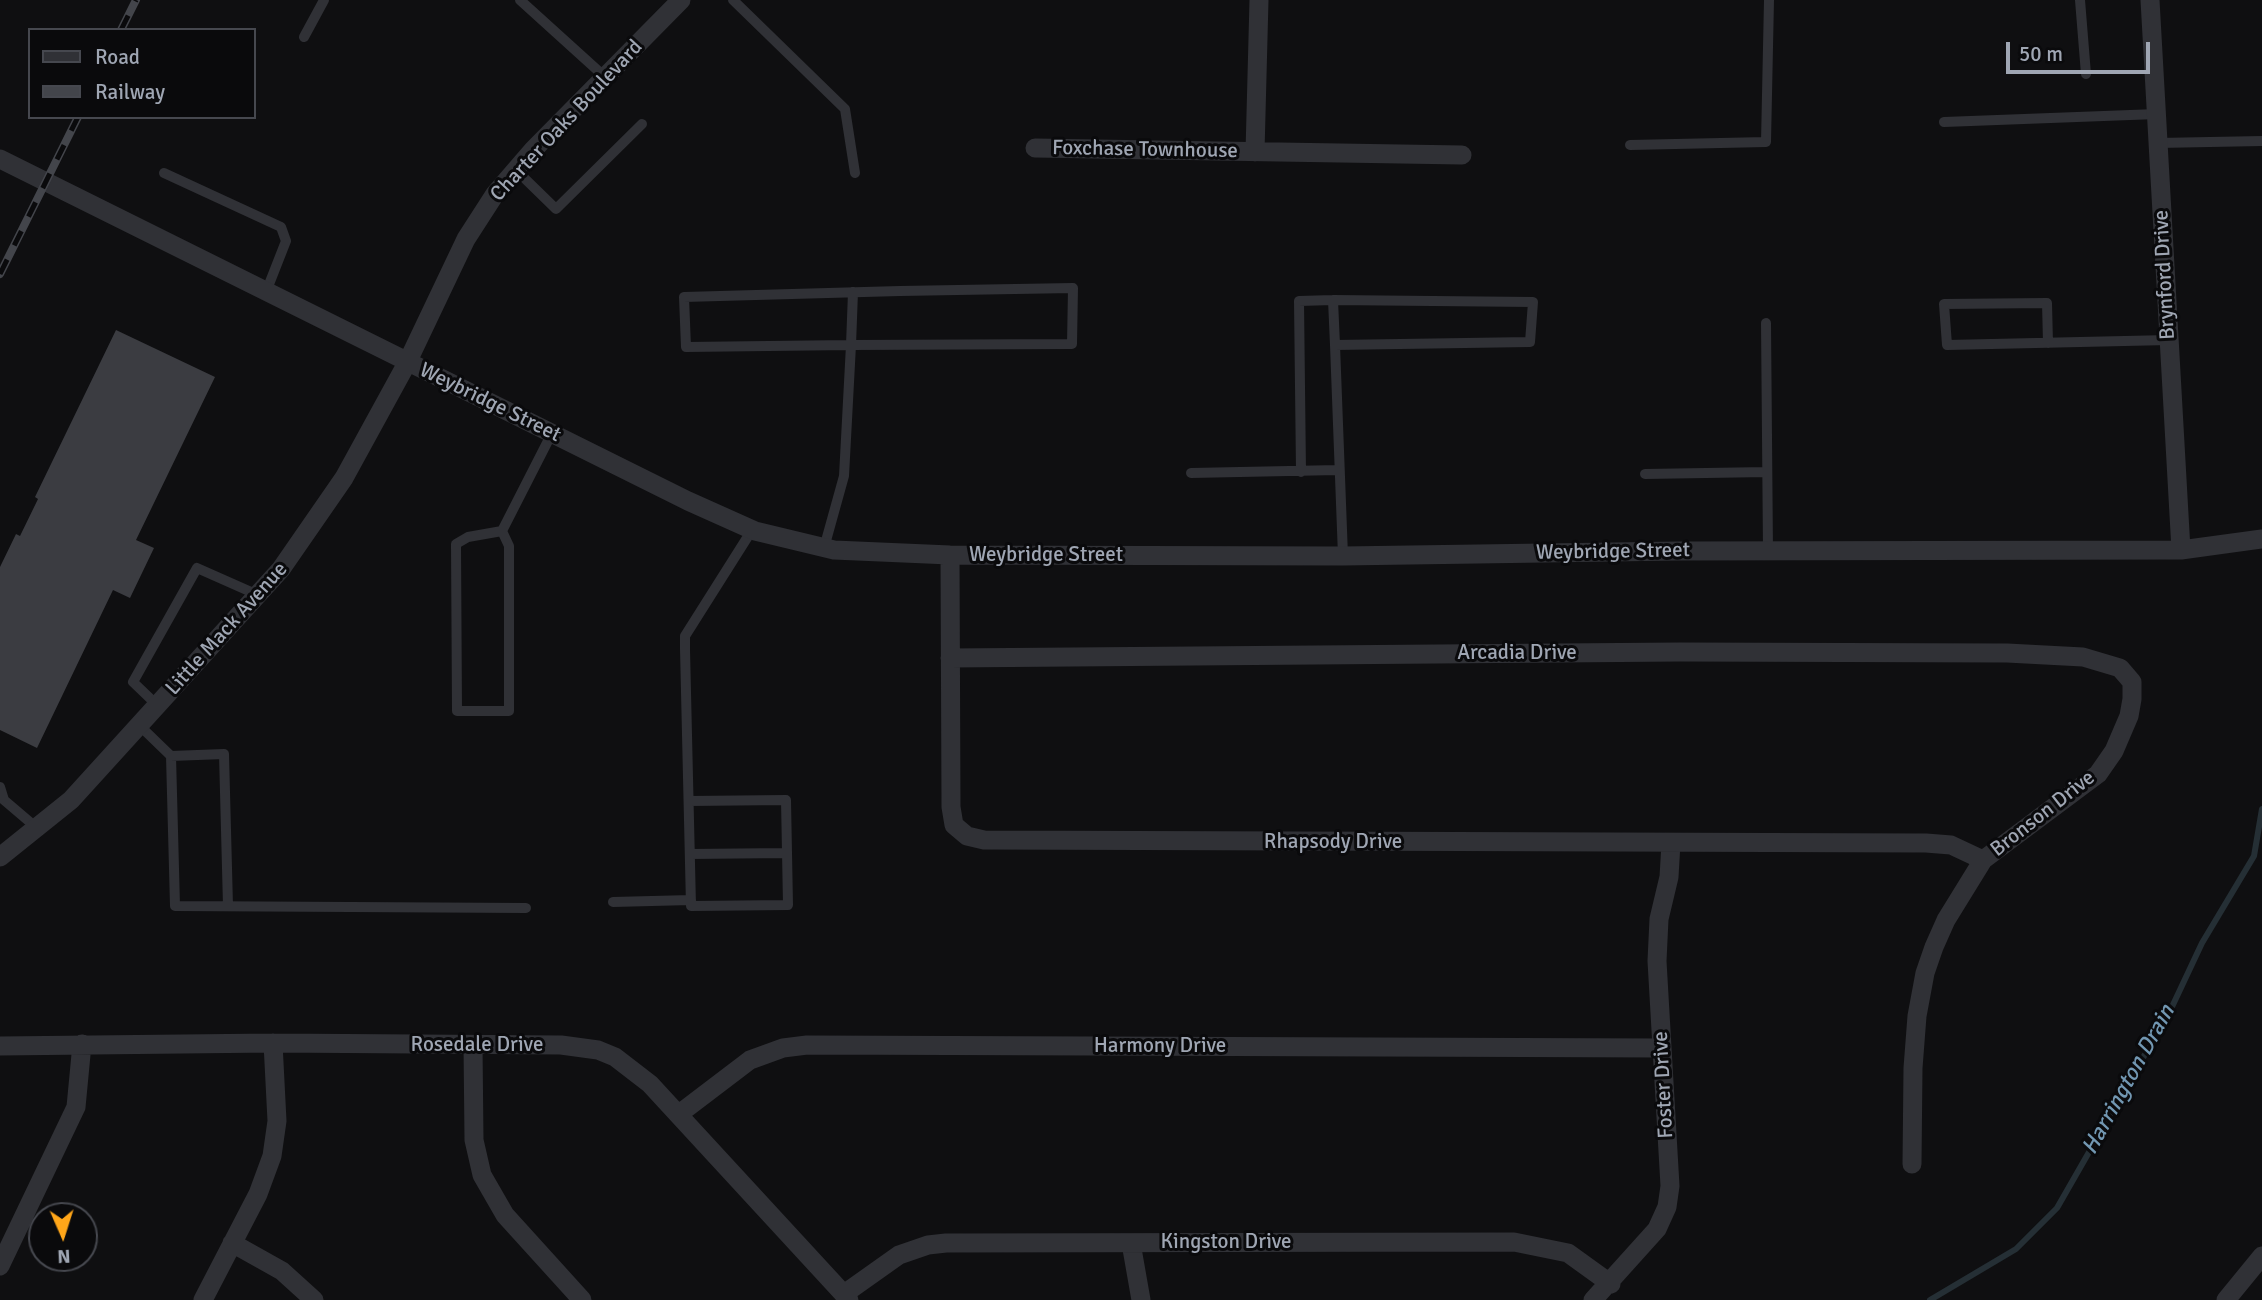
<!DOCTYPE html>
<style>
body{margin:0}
#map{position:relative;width:2262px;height:1300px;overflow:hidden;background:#0f0f11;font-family:Signika,sans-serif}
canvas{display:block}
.legend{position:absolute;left:28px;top:28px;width:228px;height:91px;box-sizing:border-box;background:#0a0a0c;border:2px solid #46484f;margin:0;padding:9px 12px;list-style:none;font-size:21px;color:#9fa6b3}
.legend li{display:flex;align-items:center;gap:14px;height:35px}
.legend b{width:35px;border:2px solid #46484f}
.north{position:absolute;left:28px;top:1202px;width:70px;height:70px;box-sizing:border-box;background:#0a0a0c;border:2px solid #46484f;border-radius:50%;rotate:177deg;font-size:19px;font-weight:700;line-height:28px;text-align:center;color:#9fa6b3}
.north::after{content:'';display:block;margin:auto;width:24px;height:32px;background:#ffa619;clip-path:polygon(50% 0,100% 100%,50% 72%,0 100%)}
.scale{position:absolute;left:2006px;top:42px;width:144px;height:32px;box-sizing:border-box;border:4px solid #9fa6b3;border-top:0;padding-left:9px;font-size:21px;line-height:24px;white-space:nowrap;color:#9fa6b3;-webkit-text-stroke:5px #0a0a0c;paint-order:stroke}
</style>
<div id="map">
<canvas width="2262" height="1300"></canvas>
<ul class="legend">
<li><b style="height:9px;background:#303136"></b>Road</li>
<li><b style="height:9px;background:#43454b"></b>Railway</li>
</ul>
<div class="north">N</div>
<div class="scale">50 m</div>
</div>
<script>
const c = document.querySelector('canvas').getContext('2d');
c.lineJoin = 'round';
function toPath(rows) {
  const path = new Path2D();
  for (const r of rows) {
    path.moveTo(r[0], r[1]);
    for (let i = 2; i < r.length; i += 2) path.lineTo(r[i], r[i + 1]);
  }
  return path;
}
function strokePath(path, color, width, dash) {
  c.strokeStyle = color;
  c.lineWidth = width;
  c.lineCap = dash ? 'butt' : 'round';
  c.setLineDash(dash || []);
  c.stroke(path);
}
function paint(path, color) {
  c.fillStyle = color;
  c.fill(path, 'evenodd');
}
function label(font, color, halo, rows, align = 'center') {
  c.font = font + ' Signika,sans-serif';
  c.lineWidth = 6;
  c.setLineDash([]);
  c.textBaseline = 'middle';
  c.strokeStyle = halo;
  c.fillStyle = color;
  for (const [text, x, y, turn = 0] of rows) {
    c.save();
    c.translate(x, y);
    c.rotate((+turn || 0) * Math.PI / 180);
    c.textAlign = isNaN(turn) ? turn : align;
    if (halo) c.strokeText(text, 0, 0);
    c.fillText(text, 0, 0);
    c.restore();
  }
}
strokePath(toPath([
 [1930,1300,2016,1249,2057,1208,2171,1009,2202,943,2254,856,2262,809]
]), '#252f35', 6);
paint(toPath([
 [116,330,215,377,136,540,154,548,130,598,113,590,37,748,0,730,0,567,16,534,20,536,38,499,35,497]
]), '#3b3c41');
strokePath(toPath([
 [520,0,605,77],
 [733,0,845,109,855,173],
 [2080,0,2086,74],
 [304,37,324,0],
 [1944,122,2157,114],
 [2158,143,2262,141],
 [1630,145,1766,142,1769,0],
 [516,170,556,209,642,124],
 [164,173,281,227,286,241,266,292],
 [1766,323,1768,551],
 [2048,343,2047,303,1944,304,1947,345,2169,340],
 [1335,345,1333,300,1533,302,1530,342,1335,345,1343,556],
 [1301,472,1299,301,1333,300],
 [1191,473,1338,470],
 [1645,474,1767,472],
 [502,531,468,537,456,544,457,711,509,711,509,546,502,531,552,433],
 [824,548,844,476,851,345,686,347,684,297,900,291,1073,288,1072,344,851,345,853,292],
 [158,706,133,682,197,568,258,595],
 [140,726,171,756,175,906,526,908],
 [171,756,224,754,228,906],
 [0,787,4,800,38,829],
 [689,801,786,800,788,905,691,906,685,649,685,636,752,530],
 [690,854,787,853],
 [613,902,691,900]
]), '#303136', 10);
strokePath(toPath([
 [2150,0,2181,550],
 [1035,148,1462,155],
 [1255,152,1259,0],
 [0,159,688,501,755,531,834,550,950,555,1343,556,1678,551,2181,550,2262,539],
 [950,555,951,807,954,825,967,836,984,840,1926,843,1951,845,1983,860],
 [950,658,1680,652,2007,653,2083,657,2120,668,2132,682,2132,699,2129,716,2114,751,2098,774,1983,860,1946,920,1934,947,1925,973,1917,1016,1913,1068,1912,1164],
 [0,857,71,800,281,569,344,478,407,363,466,239,495,194,533,150,681,0],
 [473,1045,474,1140,482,1175,505,1215,582,1300],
 [0,1046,273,1043,561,1045,598,1050,615,1057,650,1084,849,1300],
 [679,1114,750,1060,783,1048,807,1045,1662,1048],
 [232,1243,282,1271,314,1300],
 [1131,1243,1141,1300],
 [0,1266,76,1107,82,1044],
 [844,1294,899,1255,928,1245,946,1243,1514,1242,1568,1253,1611,1284],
 [203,1300,258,1194,272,1156,277,1121,273,1043],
 [1593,1300,1657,1229,1667,1207,1670,1186,1657,961,1659,919,1669,877,1671,843],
 [2226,1300,2262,1256]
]), '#303136', 19);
const rail = toPath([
 [121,30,136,0],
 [0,274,78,117]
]);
strokePath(rail, '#43454b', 8);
strokePath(rail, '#0a0a0c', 5, [16]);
label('21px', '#9fa6b3', '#0a0a0c', [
 ["Charter Oaks Boulevard",567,121,-47],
 ["Foxchase Townhouse",1145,150,1],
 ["Brynford Drive",2165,275,-93],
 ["Weybridge Street",490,403,26],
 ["Weybridge Street",1613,552,-1],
 ["Weybridge Street",1046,555],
 ["Little Mack Avenue",227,629,-48],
 ["Arcadia Drive",1517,653],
 ["Bronson Drive",2043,814,-38],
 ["Rhapsody Drive",1333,842],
 ["Rosedale Drive",477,1045],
 ["Harmony Drive",1160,1046],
 ["Foster Drive",1664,1085,-93],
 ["Kingston Drive",1226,1242]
]);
label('italic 23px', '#7297b2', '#0a0a0c', [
 ["Harrington Drain",2129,1080,-61]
]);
</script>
